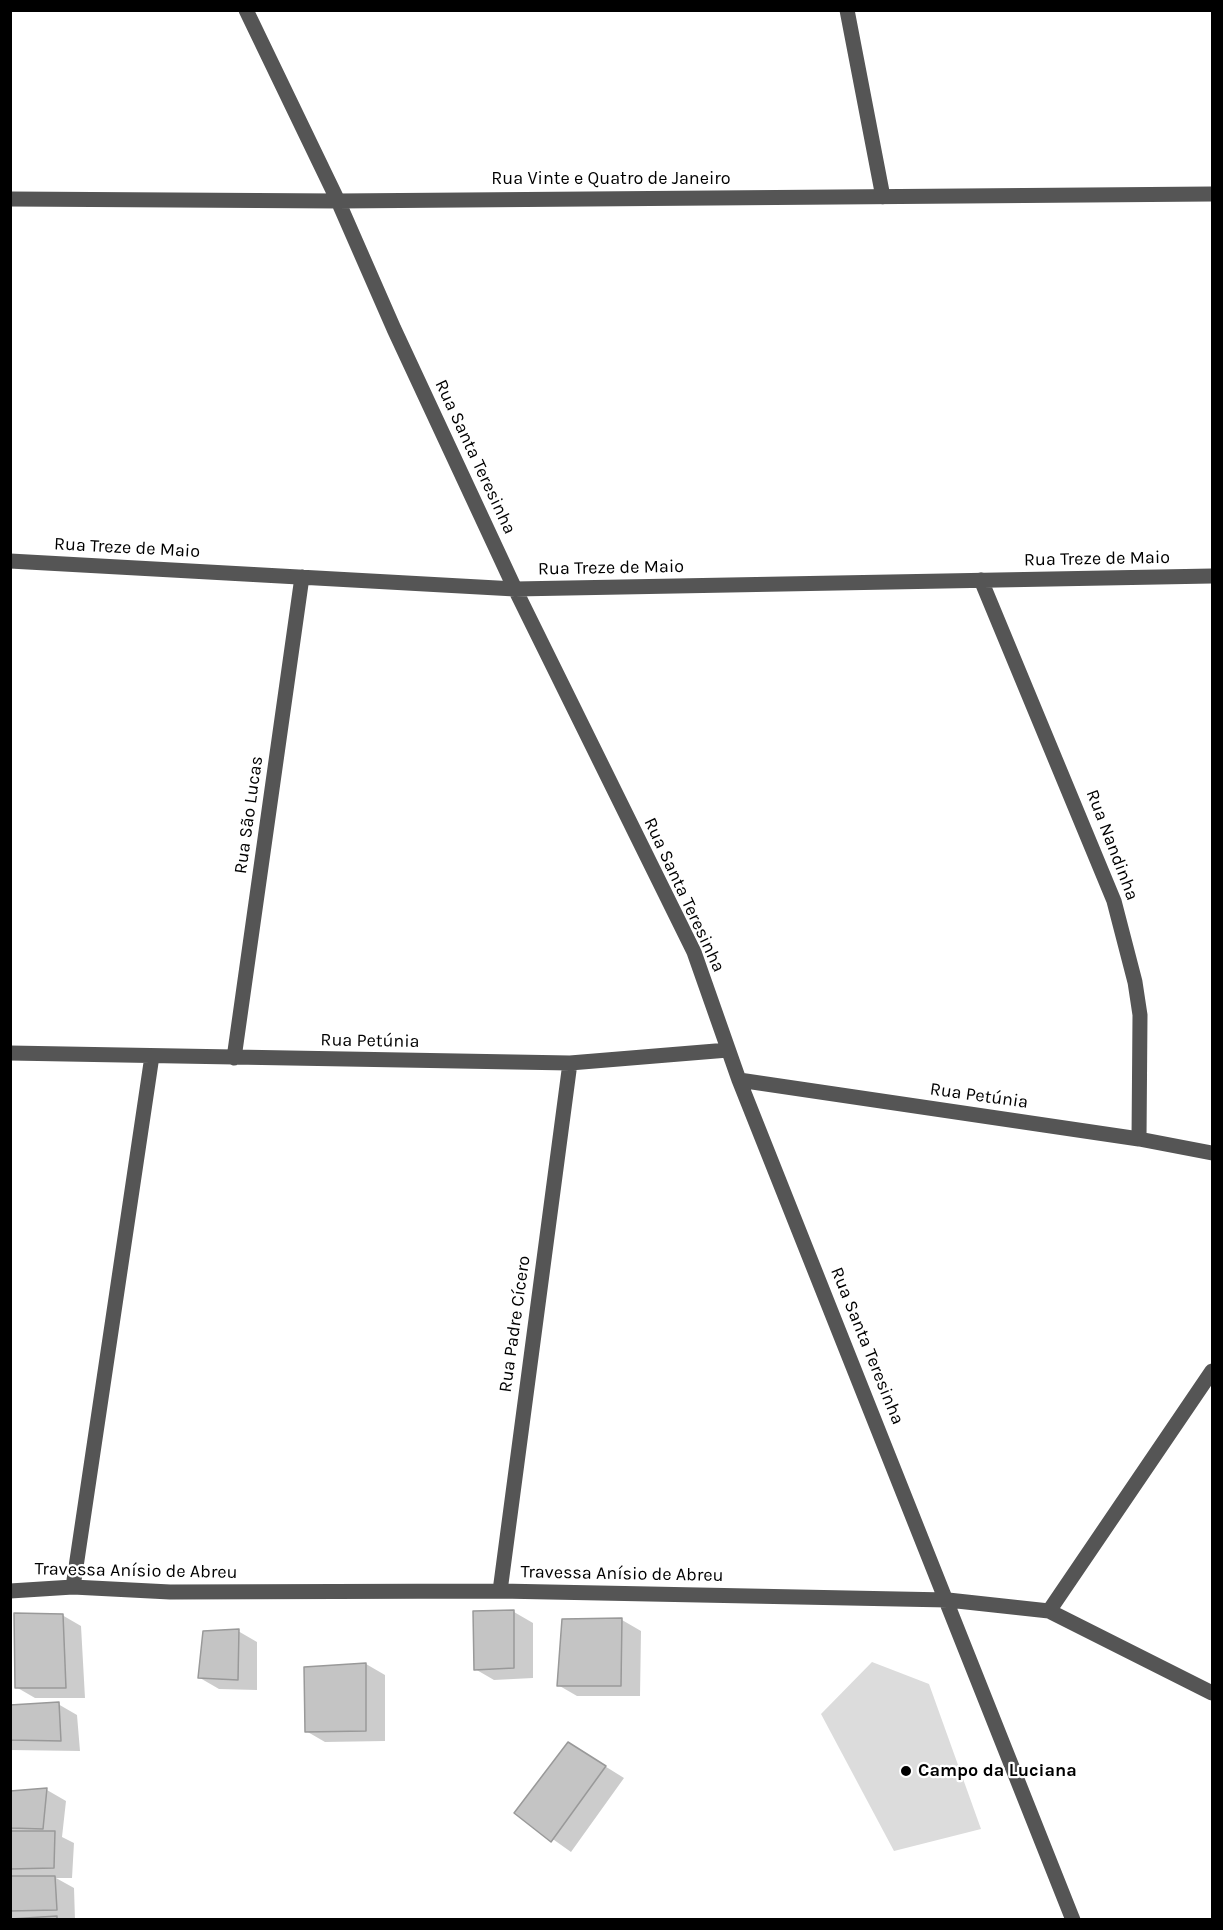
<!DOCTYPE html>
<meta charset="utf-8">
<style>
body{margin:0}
#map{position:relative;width:1223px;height:1930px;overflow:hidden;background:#fff;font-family:Karla,sans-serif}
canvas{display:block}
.frame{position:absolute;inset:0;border:12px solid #000;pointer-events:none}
</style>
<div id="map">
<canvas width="1223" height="1930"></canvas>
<div class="frame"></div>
</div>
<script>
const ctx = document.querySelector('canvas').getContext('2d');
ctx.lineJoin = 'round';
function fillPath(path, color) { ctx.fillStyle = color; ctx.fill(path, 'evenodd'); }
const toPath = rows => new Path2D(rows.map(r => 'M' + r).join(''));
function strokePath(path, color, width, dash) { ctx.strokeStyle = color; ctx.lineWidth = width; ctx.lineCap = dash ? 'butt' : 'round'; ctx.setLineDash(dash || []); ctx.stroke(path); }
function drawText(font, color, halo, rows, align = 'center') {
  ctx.font = font + ' Karla,sans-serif'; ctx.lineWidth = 4.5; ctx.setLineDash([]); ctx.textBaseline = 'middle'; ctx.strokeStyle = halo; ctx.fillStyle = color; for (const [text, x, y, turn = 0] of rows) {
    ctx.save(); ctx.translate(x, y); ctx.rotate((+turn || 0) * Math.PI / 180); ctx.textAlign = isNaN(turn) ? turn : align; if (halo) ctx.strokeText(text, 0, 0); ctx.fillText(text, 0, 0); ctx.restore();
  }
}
fillPath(toPath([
 [872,1662,929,1684,981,1829,894,1851,821,1714]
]), '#dcdcdc');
fillPath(toPath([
 [514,1612,533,1623,533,1678,494,1680,475,1669,475,1613],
 [62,1615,81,1626,85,1698,35,1698,16,1687],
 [622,1620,641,1631,640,1696,577,1696,558,1685],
 [238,1631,257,1642,257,1690,219,1689,200,1678],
 [366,1664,385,1675,385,1741,325,1742,306,1731],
 [58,1704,77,1715,80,1751,10,1750,10,1706],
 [587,1755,624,1778,571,1852,516,1813],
 [47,1790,66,1801,62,1837,74,1843,72,1878,56,1878,74,1888,75,1920,10,1920,10,1793]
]), '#0003');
const building = toPath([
 [514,1610,514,1668,474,1670,473,1611,514,1610],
 [14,1613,63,1614,66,1688,15,1688,14,1613],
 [622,1618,621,1686,557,1686,562,1619,622,1618],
 [239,1629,238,1680,198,1678,203,1631,239,1629],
 [366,1663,366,1731,305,1732,304,1667,366,1663],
 [59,1702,61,1741,10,1740,10,1705,59,1702],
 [568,1742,606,1766,551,1842,514,1813,568,1742],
 [47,1788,43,1829,10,1828,10,1791,47,1788],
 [10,1831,55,1831,54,1868,10,1869,10,1831],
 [10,1876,55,1876,57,1910,10,1911,10,1876],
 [57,1916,57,1920,10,1920,10,1919,57,1916]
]);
fillPath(building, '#c4c4c4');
strokePath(building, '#999', 1.5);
strokePath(toPath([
 [246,10,338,201,394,329,515,589,694,952,739,1080,1073,1920],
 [847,10,883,197],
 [10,199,338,201,1212,194],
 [10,561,515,589,1212,576],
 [981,580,1114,901,1135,982,1140,1015,1139,1139],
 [10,1053,570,1063,728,1050],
 [234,1058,302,577],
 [739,1080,1139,1139,1212,1153],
 [73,1587,152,1056],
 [10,1591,73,1587,170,1592,500,1591,948,1600,1049,1611,1212,1693],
 [500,1591,570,1063],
 [1049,1611,1212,1371]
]), '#555', 15);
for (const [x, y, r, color] of [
 [906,1771,6,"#000"]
]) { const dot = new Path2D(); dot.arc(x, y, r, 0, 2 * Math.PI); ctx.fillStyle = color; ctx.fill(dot); strokePath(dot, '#fff', 2); }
drawText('18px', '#000', '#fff', [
 ["Rua Vinte e Quatro de Janeiro",611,179],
 ["Rua Santa Teresinha",475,457,65],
 ["Rua Treze de Maio",127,548,3],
 ["Rua Treze de Maio",1097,559,-1],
 ["Rua Treze de Maio",611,568,-1],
 ["Rua São Lucas",249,815,-82],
 ["Rua Nandinha",1112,845,69],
 ["Rua Santa Teresinha",684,895,65],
 ["Rua Petúnia",370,1041,1],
 ["Rua Petúnia",979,1096,8],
 ["Rua Padre Cícero",515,1324,-82],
 ["Rua Santa Teresinha",867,1346,68],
 ["Travessa Anísio de Abreu",136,1571,1],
 ["Travessa Anísio de Abreu",622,1574,1]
]);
drawText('bold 18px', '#000', '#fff', [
 ["Campo da Luciana",918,1771]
], 'left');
</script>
